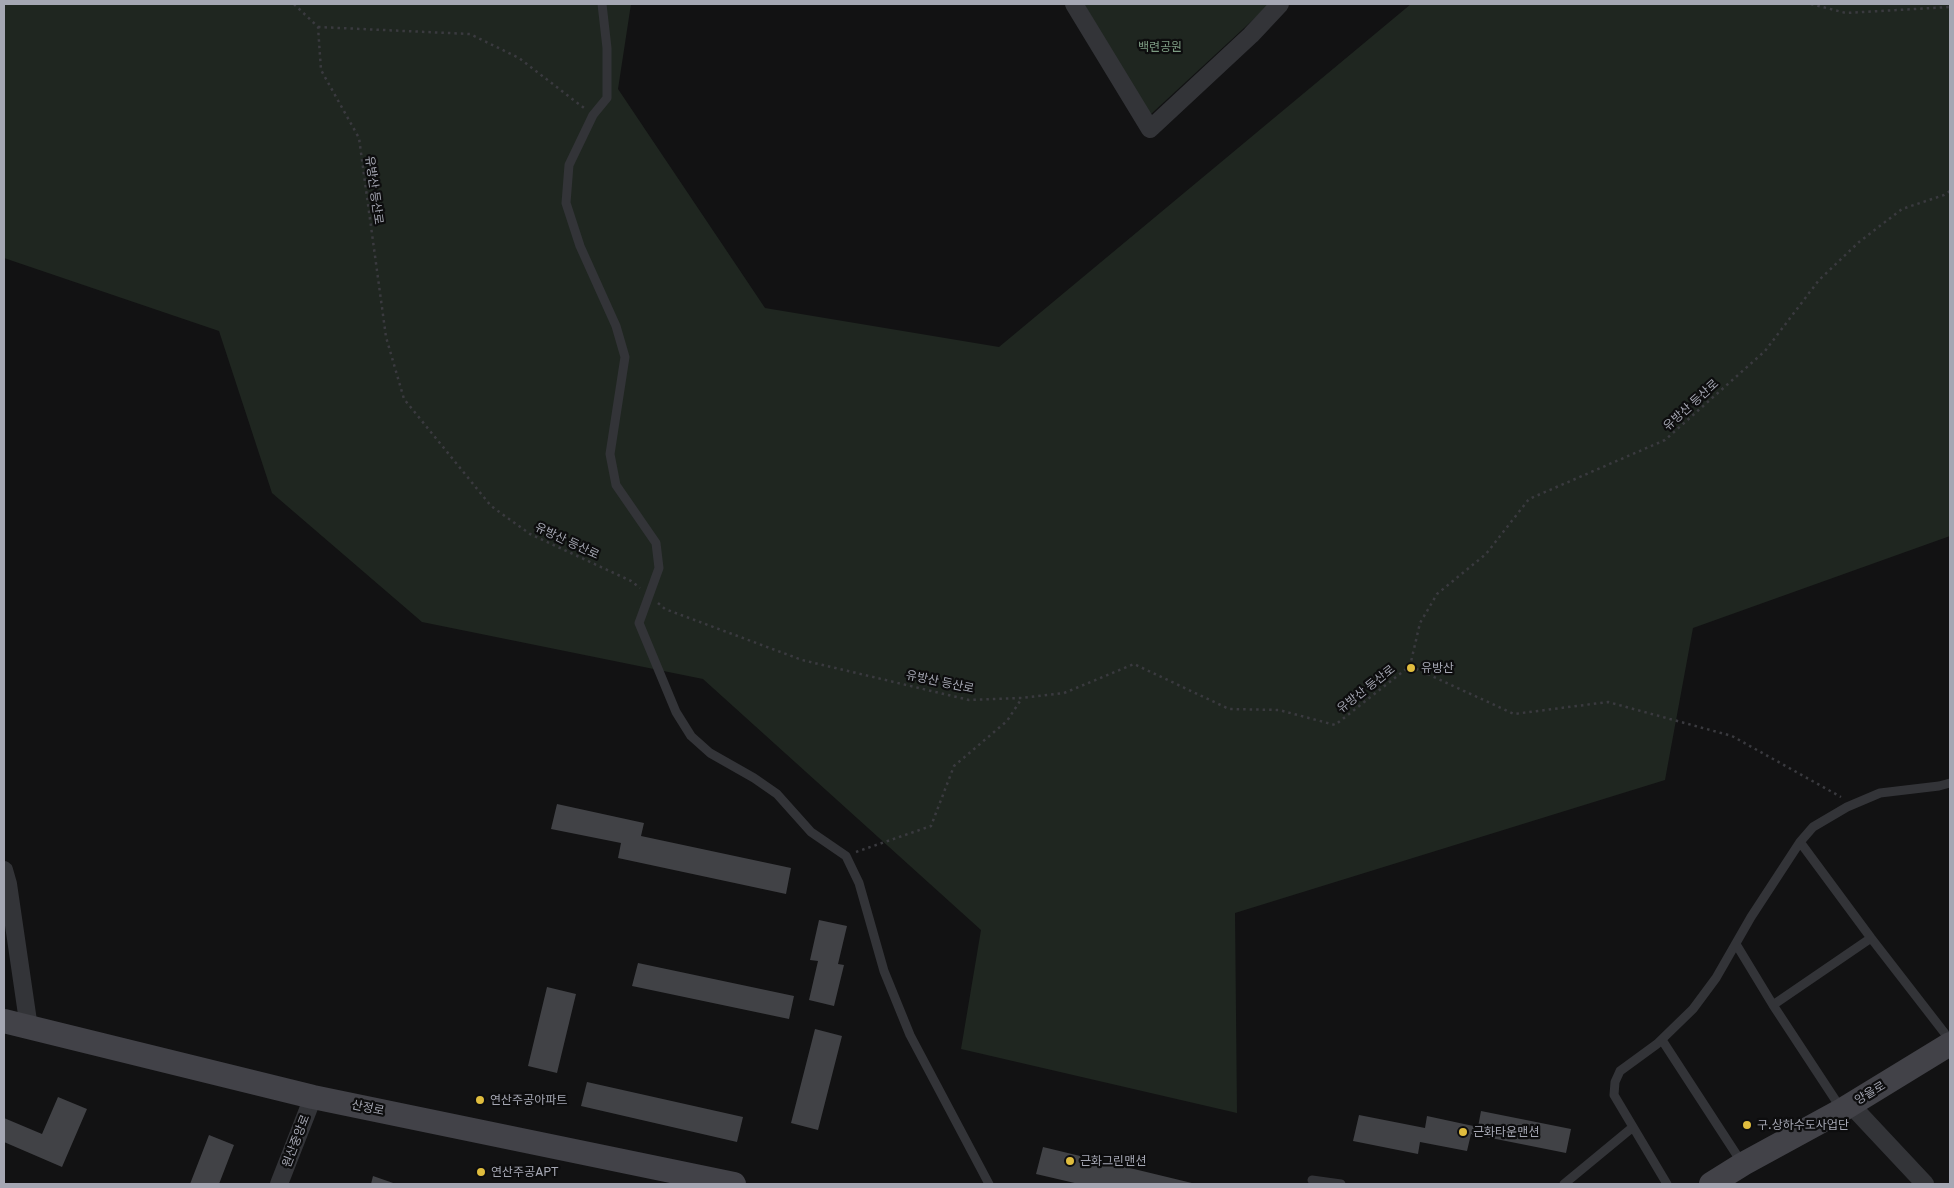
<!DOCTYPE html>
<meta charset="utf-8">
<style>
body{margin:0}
#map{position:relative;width:1954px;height:1188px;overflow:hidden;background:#121213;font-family:"Golos Text",sans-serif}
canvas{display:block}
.frame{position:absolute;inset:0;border:5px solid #a5a7b3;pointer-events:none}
</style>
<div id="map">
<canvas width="1954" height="1188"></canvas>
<div class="frame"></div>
</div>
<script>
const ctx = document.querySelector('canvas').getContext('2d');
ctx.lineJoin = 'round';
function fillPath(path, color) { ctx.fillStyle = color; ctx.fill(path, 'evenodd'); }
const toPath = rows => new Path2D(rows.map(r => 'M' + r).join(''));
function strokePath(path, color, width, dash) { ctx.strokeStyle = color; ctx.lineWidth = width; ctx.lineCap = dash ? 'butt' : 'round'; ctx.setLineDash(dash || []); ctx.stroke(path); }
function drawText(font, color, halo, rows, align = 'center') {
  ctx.font = font + ' "Golos Text","Noto Sans KR",sans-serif'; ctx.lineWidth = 4.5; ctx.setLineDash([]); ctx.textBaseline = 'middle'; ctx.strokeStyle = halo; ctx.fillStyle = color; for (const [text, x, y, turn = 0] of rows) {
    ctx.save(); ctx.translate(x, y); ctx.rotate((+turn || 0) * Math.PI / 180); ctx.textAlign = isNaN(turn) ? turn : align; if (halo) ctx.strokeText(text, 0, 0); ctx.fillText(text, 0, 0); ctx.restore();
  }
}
fillPath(toPath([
 [4,4,631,4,618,89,765,308,999,347,1411,4,1950,4,1950,536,1693,628,1665,780,1235,913,1237,1113,961,1049,981,930,703,679,422,622,272,493,219,331,4,258],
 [1084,4,1270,4,1150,115]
]), '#1f2620');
fillPath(toPath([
 [557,804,644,823,641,836,791,868,786,894,618,858,621,843,551,829],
 [819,920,847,926,838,964,844,965,834,1006,809,1000,818,961,810,960],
 [638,963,794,996,789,1019,632,986],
 [547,987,576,994,557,1073,528,1066],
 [815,1029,842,1036,818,1130,791,1123],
 [587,1082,743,1117,737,1142,581,1106],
 [58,1097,87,1109,62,1167,4,1142,4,1118,42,1134],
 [1481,1111,1571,1129,1566,1153,1471,1134,1467,1151,1420,1142,1418,1154,1353,1141,1359,1115,1425,1128,1427,1116,1478,1127],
 [209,1135,234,1145,219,1184,190,1184],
 [1043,1147,1196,1184,1079,1184,1036,1174],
 [373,1176,396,1184,371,1184]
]), '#414246');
strokePath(toPath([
 [294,4,318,27,321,70,359,138,386,337,404,399,491,506,530,534,631,581,640,588],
 [1811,4,1846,13,1950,7],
 [318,27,470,34,519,58,584,108],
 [658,603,665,609,802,660,969,700,1022,698,1064,693,1134,664,1229,709,1279,710,1335,725,1410,666,1420,623,1437,594,1486,554,1529,499,1665,440,1765,351,1819,280,1859,242,1902,209,1944,195,1950,191],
 [1410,666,1514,714,1608,702,1732,736,1841,797],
 [856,852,931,826,954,766,1007,721,1022,698]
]), '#3a3a3f', 2.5, [2.5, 4]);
strokePath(toPath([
 [602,4,607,48,607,98,593,115,569,165,566,203,580,246,616,326,625,357,610,454,616,485,656,543,659,568,639,623,676,712,691,736,710,753,754,778,777,794,811,832,846,856,859,883,884,971,910,1035,989,1184],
 [1800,842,1871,938,1950,1040],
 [1736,944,1773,1005,1842,1110],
 [1773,1005,1871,938],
 [1662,1040,1742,1163],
 [1312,1180,1341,1184],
 [1564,1184,1633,1127],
 [1667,1184,1614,1095,1615,1082,1620,1071,1657,1044,1693,1009,1716,978,1751,917,1800,842,1813,827,1847,807,1880,793,1939,786,1950,783]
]), '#333438', 9);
strokePath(toPath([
 [1074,4,1150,129,1251,35,1280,4],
 [4,870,8,884,29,1028],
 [1851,1105,1925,1184],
 [279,1184,313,1097]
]), '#333438', 18);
strokePath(toPath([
 [4,1021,313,1097,734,1184],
 [1711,1184,1743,1164,1842,1110,1950,1044]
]), '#424248', 24);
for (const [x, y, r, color] of [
 [1411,668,5,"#e0bd3e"],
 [480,1100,5,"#e0bd3e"],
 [1747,1125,5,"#e0bd3e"],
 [1463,1132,5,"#e0bd3e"],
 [1070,1161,5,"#e0bd3e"],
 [481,1172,5,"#e0bd3e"]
]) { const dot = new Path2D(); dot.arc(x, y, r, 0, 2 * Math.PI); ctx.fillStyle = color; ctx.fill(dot); strokePath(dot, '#0d0d0e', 2); }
drawText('12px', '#7d9c83', '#0d0d0e', [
 ["백련공원",1160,47]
]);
drawText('12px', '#a5a7b3', '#0d0d0e', [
 ["유방산 등산로",374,190,82],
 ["유방산 등산로",1691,405,-42],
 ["유방산 등산로",567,541,25],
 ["유방산 등산로",940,682,12],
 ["유방산 등산로",1366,689,-38],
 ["양을로",1870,1093,-31],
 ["산정로",368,1108,12],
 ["원산중앙로",296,1141,-69]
]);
drawText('12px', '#a5a7b3', '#0d0d0e', [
 ["유방산",1421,668],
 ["연산주공아파트",490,1100],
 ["구.상하수도사업단",1757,1125],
 ["근화타운맨션",1473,1132],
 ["근화그린맨션",1080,1161],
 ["연산주공APT",491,1172]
], 'left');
</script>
